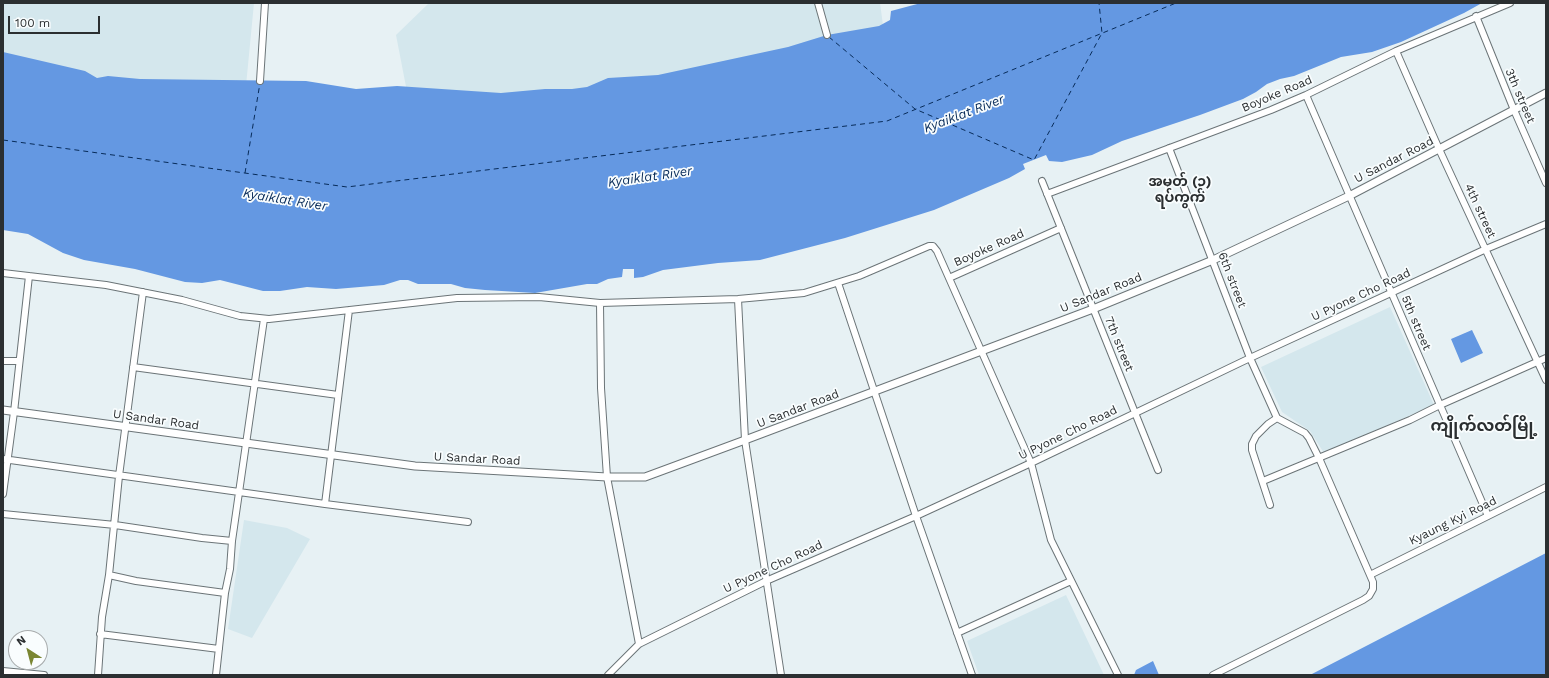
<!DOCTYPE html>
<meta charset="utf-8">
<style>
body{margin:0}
#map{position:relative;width:1549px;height:678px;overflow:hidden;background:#e7f1f4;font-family:"Work Sans",sans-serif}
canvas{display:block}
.frame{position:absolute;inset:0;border:4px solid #2b2f31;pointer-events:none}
.north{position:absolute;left:8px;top:630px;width:40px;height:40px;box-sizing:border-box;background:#f9fdfe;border:1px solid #a7abac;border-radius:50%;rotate:324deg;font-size:11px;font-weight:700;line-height:16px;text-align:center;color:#2b2f31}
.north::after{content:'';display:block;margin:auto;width:14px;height:18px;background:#7a8633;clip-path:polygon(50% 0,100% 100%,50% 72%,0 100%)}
.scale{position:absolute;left:8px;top:16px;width:92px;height:18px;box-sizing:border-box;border:2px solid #2b2f31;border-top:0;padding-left:5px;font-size:12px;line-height:14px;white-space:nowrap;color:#2b2f31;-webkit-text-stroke:3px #f9fdfe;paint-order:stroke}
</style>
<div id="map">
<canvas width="1549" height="678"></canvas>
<div class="frame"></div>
<div class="north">N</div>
<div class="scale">100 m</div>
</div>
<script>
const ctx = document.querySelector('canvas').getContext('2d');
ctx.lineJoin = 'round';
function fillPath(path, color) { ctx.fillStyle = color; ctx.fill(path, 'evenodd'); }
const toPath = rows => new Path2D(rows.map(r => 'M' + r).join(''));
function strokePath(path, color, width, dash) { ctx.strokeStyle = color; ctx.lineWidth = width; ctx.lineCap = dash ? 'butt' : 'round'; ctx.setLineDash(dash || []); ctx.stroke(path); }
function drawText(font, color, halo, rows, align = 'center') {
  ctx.font = font + ' "Work Sans","Noto Sans Myanmar",sans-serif'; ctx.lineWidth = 3.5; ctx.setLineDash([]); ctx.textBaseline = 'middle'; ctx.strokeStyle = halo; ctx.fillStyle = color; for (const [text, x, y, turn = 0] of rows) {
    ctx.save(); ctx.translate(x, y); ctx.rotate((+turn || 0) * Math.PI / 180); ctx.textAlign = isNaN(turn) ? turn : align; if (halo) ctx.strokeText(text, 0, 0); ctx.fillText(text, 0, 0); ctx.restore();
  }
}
fillPath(toPath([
 [3,3,254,3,245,96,113,87,3,66],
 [429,3,880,3,884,33,527,115,408,97,396,35],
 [1390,307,1434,405,1324,453,1310,431,1282,412,1261,367],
 [244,520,287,528,310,539,252,638,228,629],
 [1066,595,1104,675,979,675,967,641]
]), '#d4e7ed');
fillPath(toPath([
 [921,3,1482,3,1464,13,1401,42,1372,52,1341,57,1294,76,1280,79,1267,84,1256,92,1243,99,1200,115,1122,141,1092,155,1062,162,1049,161,1046,155,1023,164,1025,169,1009,178,934,210,845,238,760,260,718,263,663,270,643,277,634,278,634,269,623,269,622,277,608,279,597,284,587,284,535,293,485,290,465,288,451,284,418,284,408,280,400,280,384,285,336,289,307,287,280,291,263,291,220,280,202,283,185,282,135,269,84,260,63,253,28,234,3,230,3,52,85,71,97,78,108,76,140,79,306,81,356,89,397,86,501,93,545,89,572,89,587,87,608,78,658,75,788,47,827,35,879,26,890,20,891,11],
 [1472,330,1483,353,1461,363,1451,339],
 [1546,553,1546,675,1310,675,1399,629],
 [1153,661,1159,675,1134,675,1136,670]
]), '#6498e2');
strokePath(toPath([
 [829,37,915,109,1034,160,1102,33,1099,3],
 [3,140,347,187,887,121,1176,3],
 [245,173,260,83]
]), '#072b59', 1, [5, 4]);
const minor = toPath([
 [818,3,827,35],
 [1476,16,1514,110,1546,183],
 [1396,51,1439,149,1546,380],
 [260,81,265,3],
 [1306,95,1488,516],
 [1169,148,1250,358,1277,418],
 [1042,181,1158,470],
 [1047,194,1271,110,1306,95,1396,51,1510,3],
 [3,273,106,285,182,300,240,316,269,319,457,298,539,297,600,303,738,299,804,293,859,276,929,246,933,246,937,251,1031,463,1051,540,1118,675],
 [949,278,1061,228],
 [838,283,916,516,972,675],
 [738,299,745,440,781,675],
 [600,303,601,388,607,477,639,644],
 [3,361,19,361],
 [133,367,338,395],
 [3,459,325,504,468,522],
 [1263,481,1410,420,1440,405,1546,358],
 [3,494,14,412,29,276],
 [325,504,349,310],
 [1270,505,1252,450,1252,444,1256,436,1268,424,1277,418],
 [3,514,115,525,202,538,232,541],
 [109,575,136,581,225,593],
 [1370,575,1546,487],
 [957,633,1071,581],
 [100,634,219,649],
 [3,671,44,675],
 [98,675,102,617,109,575,119,476,143,292],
 [216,675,225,593,230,569,232,541,264,319],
 [608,675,639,644,766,581,916,516,1031,463,1250,358,1486,249,1546,224],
 [1213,675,1363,600,1369,596,1373,589,1373,582,1319,458,1309,438,1305,433,1277,418]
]);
const major = toPath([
 [3,410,415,466,607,477,645,477,745,440,1093,309,1213,260,1349,196,1546,93]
]);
strokePath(minor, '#6b7477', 8);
strokePath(major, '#6b7477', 9);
strokePath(minor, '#fff', 6);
strokePath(major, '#fff', 7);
drawText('12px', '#2b2f31', '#f9fdfe', [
 ["Boyoke Road",1277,94,-23],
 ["3th street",1520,96,67],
 ["U Sandar Road",1394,160,-27],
 ["4th street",1480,211,65],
 ["Boyoke Road",989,248,-24],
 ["6th street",1232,280,69],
 ["U Sandar Road",1101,293,-22],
 ["U Pyone Cho Road",1361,295,-25],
 ["5th street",1416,323,67],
 ["7th street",1119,344,68],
 ["U Sandar Road",798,409,-21],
 ["U Sandar Road",156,420,8],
 ["U Pyone Cho Road",1068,433,-26],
 ["U Sandar Road",477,459,3],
 ["Kyaung Kyi Road",1453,521,-26],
 ["U Pyone Cho Road",773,567,-25]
]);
drawText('italic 13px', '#072b59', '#f9fdfe', [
 ["Kyaiklat River",964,114,-21],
 ["Kyaiklat River",650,177,-8],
 ["Kyaiklat River",285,200,9]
]);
drawText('bold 14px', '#2b2f31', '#f9fdfe', [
 ["အမှတ် (၃)",1180,182],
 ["ရပ်ကွက်",1180,198]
]);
drawText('bold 16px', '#2b2f31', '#f9fdfe', [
 ["ကျိုက်လတ်မြို့",1484,426]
]);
</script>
